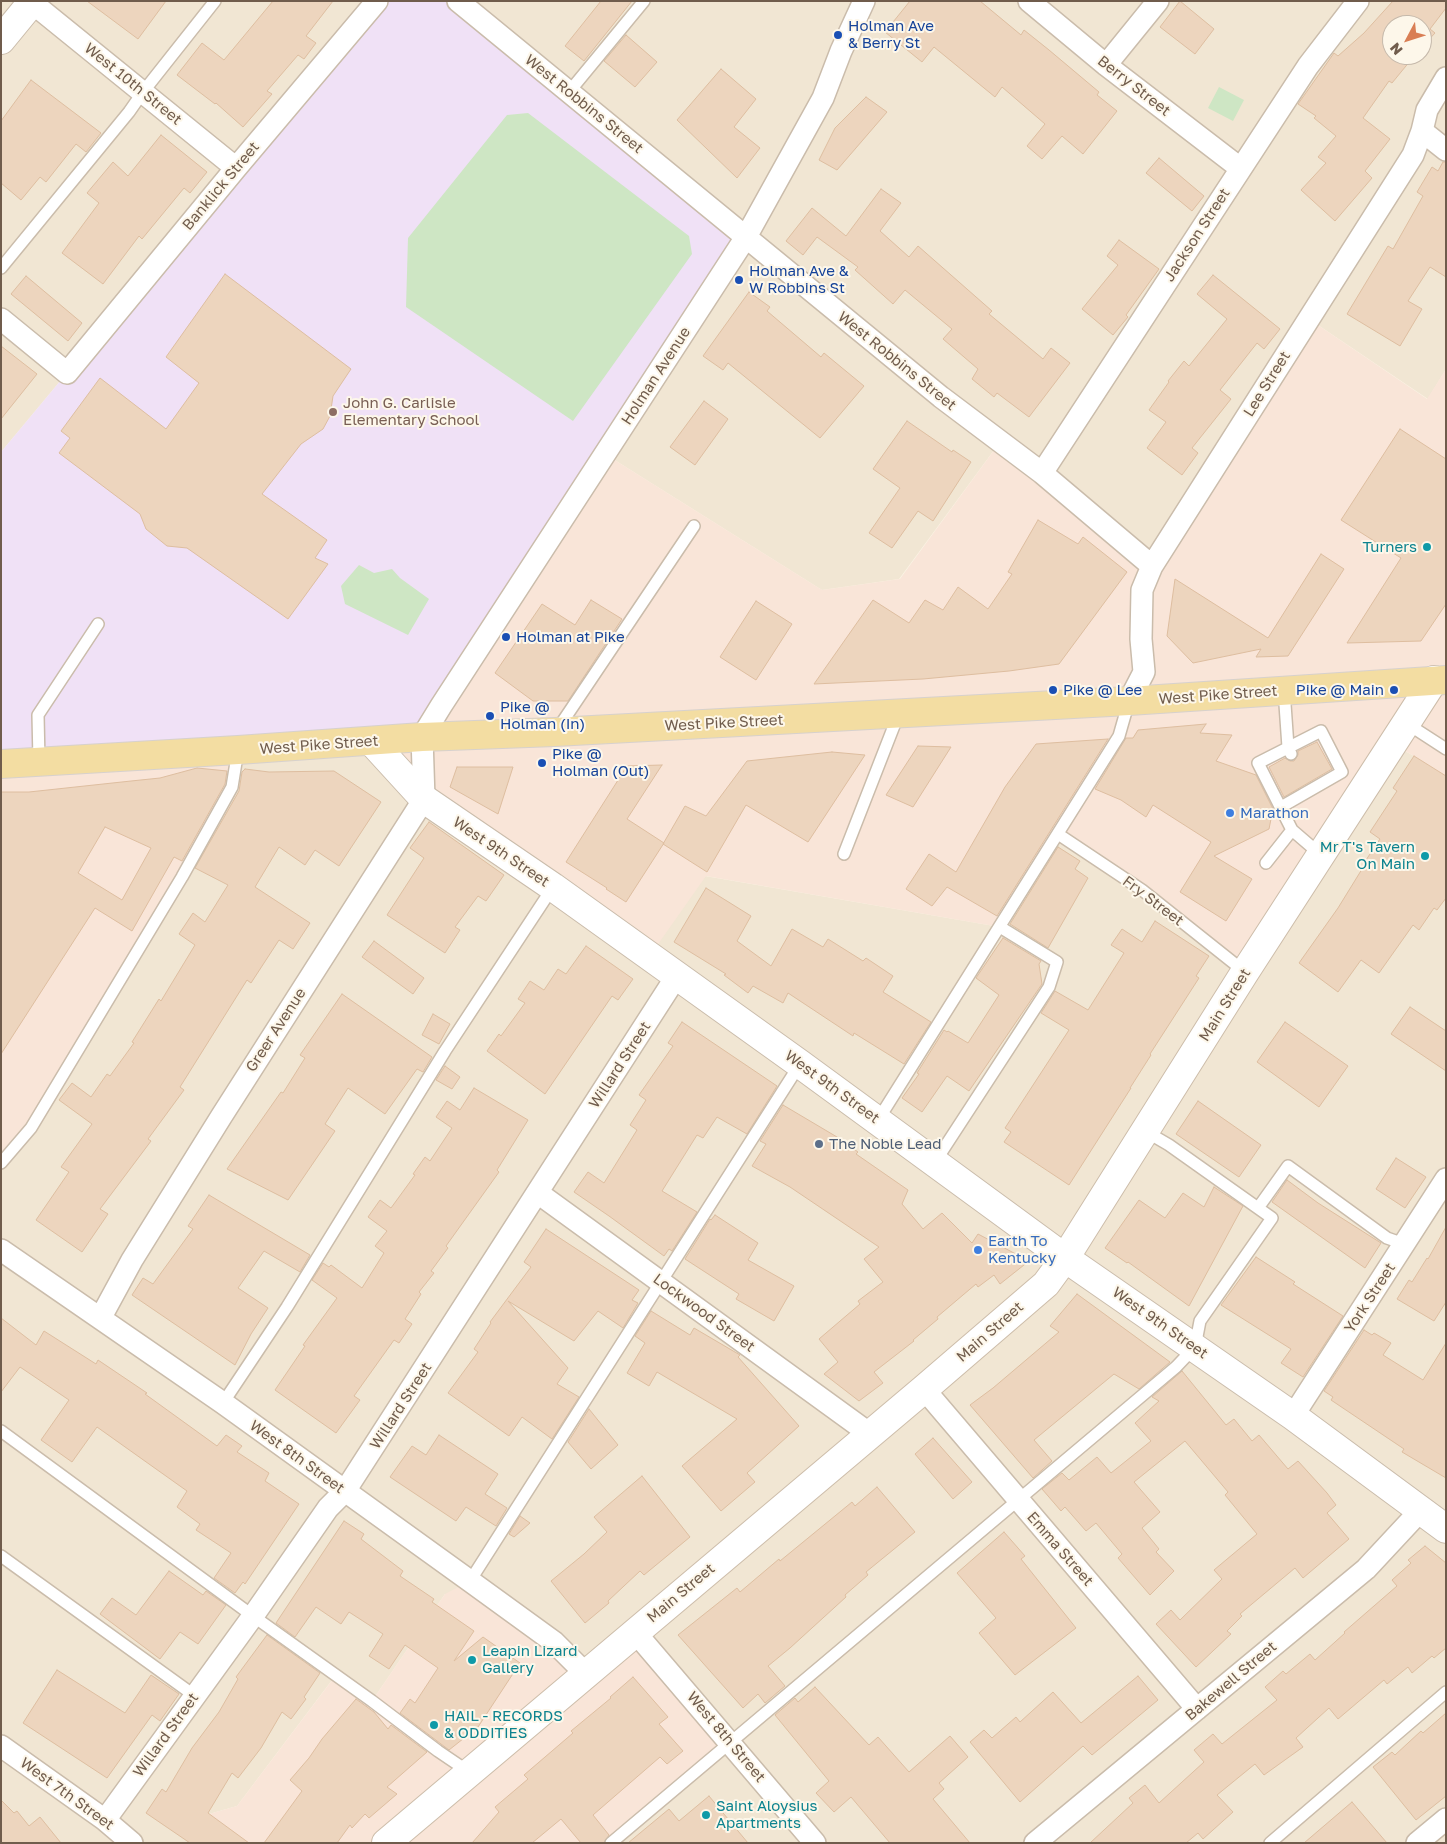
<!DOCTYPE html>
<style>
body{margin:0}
#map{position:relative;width:1447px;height:1844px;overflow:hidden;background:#faf3e4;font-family:"Golos Text",sans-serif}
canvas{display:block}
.frame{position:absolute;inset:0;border:2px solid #705c4c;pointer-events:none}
.north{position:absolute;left:1382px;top:15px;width:50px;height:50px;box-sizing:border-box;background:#fdf7ea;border:1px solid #c5b9ab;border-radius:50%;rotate:230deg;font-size:14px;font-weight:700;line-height:20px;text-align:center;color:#705c4c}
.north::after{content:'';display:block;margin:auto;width:18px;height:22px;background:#d97e54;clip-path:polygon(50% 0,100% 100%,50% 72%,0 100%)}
</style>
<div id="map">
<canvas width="1447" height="1844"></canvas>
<div class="frame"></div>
<div class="north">N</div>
</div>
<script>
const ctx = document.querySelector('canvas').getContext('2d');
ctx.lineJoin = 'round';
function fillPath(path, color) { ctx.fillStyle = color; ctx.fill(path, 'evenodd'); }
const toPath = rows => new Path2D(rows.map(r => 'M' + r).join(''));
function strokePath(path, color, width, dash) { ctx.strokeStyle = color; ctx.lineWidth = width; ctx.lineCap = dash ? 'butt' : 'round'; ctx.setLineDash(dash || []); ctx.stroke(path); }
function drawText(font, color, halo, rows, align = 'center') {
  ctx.font = font + ' "Golos Text",sans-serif'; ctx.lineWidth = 4; ctx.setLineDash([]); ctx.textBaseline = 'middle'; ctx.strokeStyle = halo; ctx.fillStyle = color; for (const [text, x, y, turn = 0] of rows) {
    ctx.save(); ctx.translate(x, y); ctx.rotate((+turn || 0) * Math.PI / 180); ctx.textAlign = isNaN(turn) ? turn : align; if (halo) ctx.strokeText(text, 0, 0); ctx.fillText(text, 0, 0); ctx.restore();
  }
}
fillPath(toPath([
 [1,1,377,1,1,452],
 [458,1,1446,1,1446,369,1428,399,1309,319,1152,566,1000,442,899,579,822,590,605,454],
 [1392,25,1422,25,1422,55,1392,55],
 [371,741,705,876,1000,927,1058,834,1392,744,1414,756,1446,776,1446,1843,611,1843,586,1674,445,1594,372,1701,335,1676,237,1806,209,1814,189,1843,1,1843,1,1163,238,750]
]), '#f1e6d3');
fillPath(toPath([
 [1309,319,1427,399,1446,369,1446,776,1414,756,1393,744,1245,972,1058,834,1000,927,706,876,649,957,371,741,605,454,822,590,900,579,1000,442,1152,566],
 [238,750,232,787,31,1128,1,1163,1,764],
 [470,1581,586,1674,635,1632,731,1743,611,1843,189,1843,209,1814,237,1806,336,1675,372,1701,445,1594]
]), '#f9e5d8');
fillPath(toPath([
 [377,1,458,1,746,237,422,737,1,764,1,452]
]), '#f0e1f6');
fillPath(toPath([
 [1219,87,1244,100,1233,121,1208,108],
 [528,113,689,236,692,254,573,421,406,307,408,238,507,115],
 [359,565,374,573,392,569,400,578,429,599,408,635,345,604,341,586]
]), '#cee6c4');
const building = toPath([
 [87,1,166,1,138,39,87,1],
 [273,1,333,1,306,36,316,43,304,59,298,55,267,91,272,94,243,127,216,103,215,104,177,75,202,43,224,60,273,1],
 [601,1,632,1,584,61,565,46,601,1],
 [910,1,980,1,1021,35,1024,30,1049,50,1099,92,1097,95,1117,111,1083,154,1062,136,1042,159,1027,146,1045,124,1002,87,995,97,934,47,922,62,885,32,910,1],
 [1180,1,1214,29,1195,54,1160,27,1180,1],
 [1393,1,1446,1,1446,8,1430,29,1435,33,1422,47,1422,25,1392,25,1392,55,1415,55,1392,83,1389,81,1363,118,1390,139,1365,171,1372,178,1335,221,1301,190,1326,163,1318,157,1336,136,1314,118,1316,116,1298,104,1334,53,1338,56,1364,33,1393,1],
 [626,35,657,62,635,87,604,61,626,35],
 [721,69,756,99,734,127,760,148,737,178,677,120,721,69],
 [31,80,101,133,86,152,76,144,46,182,40,177,21,200,1,183,1,121,31,80],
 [866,97,887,112,837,170,819,160,835,128,866,97],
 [161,135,207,172,190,193,184,188,142,239,139,236,103,284,62,253,99,203,87,193,113,162,128,176,161,135],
 [1159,158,1204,196,1192,211,1146,173,1159,158],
 [1443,162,1446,162,1446,277,1430,267,1408,301,1422,309,1400,346,1347,314,1388,246,1393,249,1423,196,1417,192,1432,167,1438,171,1443,162],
 [881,189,901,203,880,231,909,257,918,246,992,311,989,314,1043,359,1051,348,1070,363,1029,417,997,393,994,397,972,379,978,369,943,339,952,329,905,290,893,304,855,270,858,267,817,237,803,255,786,241,812,208,846,236,881,189],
 [1119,240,1159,269,1126,315,1128,317,1113,335,1082,309,1118,265,1107,256,1119,240],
 [225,274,351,369,333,396,330,416,323,429,301,444,262,494,327,540,315,558,328,564,288,619,187,548,167,546,146,529,140,514,59,453,70,438,61,431,100,378,166,429,199,383,166,357,225,274],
 [1213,275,1280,329,1264,349,1257,343,1220,390,1231,399,1192,448,1198,453,1182,475,1147,448,1166,422,1149,410,1169,382,1168,381,1184,361,1189,366,1227,319,1197,294,1213,275],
 [26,276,82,323,68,341,11,294,26,276],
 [749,292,770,307,767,311,821,357,824,353,864,386,820,438,728,363,723,370,703,356,749,292],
 [1,346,37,374,1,419,1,346],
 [704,401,728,419,695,465,670,447,704,401],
 [907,421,952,452,953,450,971,462,933,521,918,511,892,548,869,533,900,488,873,469,907,421],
 [1400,429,1446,459,1446,604,1421,641,1347,643,1401,558,1341,520,1400,429],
 [1038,520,1078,544,1083,537,1127,572,1059,664,1009,671,923,679,814,684,873,600,909,623,925,600,943,610,958,587,988,609,1012,574,1008,572,1038,520],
 [1321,554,1344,569,1288,656,1256,657,1261,649,1193,663,1167,636,1175,579,1268,638,1321,554],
 [591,600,622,619,568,701,533,701,495,673,542,604,575,625,591,600],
 [756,601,792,624,756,680,720,657,756,601],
 [1206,724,1200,733,1232,735,1216,761,1256,775,1273,809,1269,829,1214,856,1252,879,1226,921,1180,892,1211,842,1153,805,1146,817,1121,800,1095,789,1126,738,1133,738,1138,730,1206,724],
 [1108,739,997,916,947,887,932,906,906,889,929,854,956,872,1005,787,1036,744,1108,739],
 [1317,742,1332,769,1284,797,1269,767,1285,758,1290,761,1294,761,1298,755,1298,751,1317,742],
 [918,746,951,747,913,807,886,795,918,746],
 [832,752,865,755,808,842,746,805,707,872,663,844,685,806,706,816,747,761,832,752],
 [1414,756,1446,776,1446,898,1437,910,1434,908,1419,930,1413,925,1379,973,1361,960,1338,992,1299,963,1338,908,1367,861,1366,860,1380,839,1370,832,1397,791,1393,788,1414,756],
 [662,765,627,819,664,843,626,902,606,889,607,888,566,862,627,766,662,765],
 [457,767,513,767,498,814,450,787,457,767],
 [197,768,227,771,225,784,182,861,174,857,132,931,95,908,1,1054,1,792,29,792,131,781,160,778,197,768],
 [105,827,151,848,122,900,78,873,105,827],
 [245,769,269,772,334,771,381,802,339,866,315,850,305,865,279,847,255,887,310,923,293,949,279,940,251,983,247,980,180,1087,184,1090,148,1139,151,1141,100,1209,108,1214,82,1252,36,1220,69,1172,61,1167,92,1124,59,1100,72,1083,91,1097,107,1074,110,1076,134,1043,132,1042,159,999,161,1001,195,945,179,934,193,913,205,922,228,885,195,868,239,791,242,772,245,769],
 [429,822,504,875,486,901,478,896,455,927,460,930,445,953,387,915,424,858,410,848,429,822],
 [1058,847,1080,861,1075,869,1088,878,1048,948,1010,924,1058,847],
 [706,888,751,916,737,941,771,966,792,929,823,947,828,939,863,961,866,958,893,976,883,992,931,1022,904,1064,854,1033,853,1036,788,993,783,1003,753,986,748,993,724,975,726,974,674,942,706,888],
 [1155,921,1209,956,1196,976,1199,978,1150,1054,1151,1055,1130,1088,1131,1088,1069,1185,1004,1142,1011,1132,1005,1128,1069,1030,1041,1013,1055,991,1088,1010,1124,953,1111,945,1122,929,1142,942,1155,921],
 [1003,938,1041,961,1039,964,1042,984,969,1091,947,1076,922,1112,902,1098,919,1074,917,1073,944,1030,947,1032,948,1031,968,1043,999,995,976,978,1003,938],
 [374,941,424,978,413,994,362,957,374,941],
 [586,946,633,979,618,1000,612,996,545,1094,487,1051,499,1034,501,1036,525,1003,518,999,530,981,544,990,558,969,566,974,586,946],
 [342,994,432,1057,423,1072,417,1069,385,1114,348,1088,325,1124,335,1131,288,1200,227,1169,281,1092,283,1093,305,1058,300,1055,342,994],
 [1410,1007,1446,1031,1446,1071,1391,1034,1410,1007],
 [433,1014,450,1024,439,1044,422,1035,433,1014],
 [682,1022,777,1086,747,1134,717,1117,703,1138,697,1135,662,1191,697,1212,672,1251,669,1249,664,1256,609,1216,574,1192,588,1172,604,1183,637,1130,630,1125,646,1100,639,1095,673,1046,668,1043,682,1022],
 [1285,1022,1348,1066,1319,1107,1257,1062,1285,1022],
 [445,1066,460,1077,452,1089,436,1080,445,1066],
 [474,1088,528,1120,497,1170,499,1172,446,1246,448,1248,431,1271,434,1273,419,1292,421,1294,405,1319,412,1324,399,1343,394,1340,354,1396,360,1400,336,1433,275,1390,305,1346,303,1345,337,1298,312,1280,323,1263,329,1267,331,1265,362,1288,384,1253,375,1246,387,1231,368,1217,380,1200,391,1208,415,1175,413,1174,425,1157,430,1161,452,1128,436,1117,447,1101,460,1110,474,1088],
 [1198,1101,1261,1145,1239,1177,1176,1134,1198,1101],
 [783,1105,837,1137,858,1152,856,1154,908,1190,902,1204,923,1229,942,1213,972,1243,978,1234,1029,1261,1000,1284,994,1275,978,1287,976,1284,937,1317,938,1319,913,1340,914,1341,874,1372,883,1383,859,1401,824,1374,838,1362,819,1339,860,1304,858,1301,883,1282,864,1259,879,1247,790,1187,752,1166,766,1144,760,1141,783,1105],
 [1396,1158,1426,1177,1405,1208,1376,1189,1396,1158],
 [1287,1180,1318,1203,1381,1243,1365,1268,1272,1202,1287,1180],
 [1214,1187,1243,1206,1189,1306,1128,1262,1127,1263,1105,1248,1139,1200,1165,1218,1183,1193,1204,1207,1214,1187],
 [209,1195,310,1255,300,1272,264,1251,238,1288,268,1308,251,1334,235,1365,132,1295,143,1278,153,1284,193,1229,188,1226,209,1195],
 [715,1215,758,1243,748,1260,794,1286,774,1321,736,1299,739,1294,685,1259,710,1219,711,1220,715,1215],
 [1446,1227,1446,1302,1434,1321,1397,1299,1409,1280,1412,1282,1427,1258,1428,1259,1446,1227],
 [546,1229,639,1290,632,1300,638,1303,623,1328,598,1311,574,1341,508,1301,568,1368,557,1384,579,1397,552,1439,522,1417,509,1436,448,1393,478,1352,474,1349,491,1323,490,1322,531,1267,524,1262,546,1229],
 [1256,1257,1295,1282,1293,1284,1343,1316,1303,1377,1281,1363,1291,1349,1221,1305,1256,1257],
 [1077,1294,1170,1362,1139,1389,1114,1374,1034,1440,1052,1461,1033,1478,970,1405,993,1388,1059,1332,1050,1326,1077,1294],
 [651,1311,690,1335,694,1328,740,1355,738,1357,799,1426,747,1473,755,1482,721,1511,682,1466,737,1419,657,1372,649,1386,627,1373,645,1343,635,1336,651,1311],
 [1,1318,36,1345,44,1331,96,1364,98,1360,147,1393,145,1394,217,1446,226,1435,242,1446,237,1452,269,1473,265,1481,299,1504,245,1584,243,1582,235,1593,214,1578,231,1553,196,1530,200,1524,177,1507,187,1491,97,1427,72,1462,41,1440,69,1400,20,1367,1,1392,1,1318],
 [1364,1330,1372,1335,1374,1333,1391,1343,1383,1355,1423,1380,1446,1343,1446,1478,1402,1452,1404,1449,1331,1400,1333,1397,1324,1391,1364,1330],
 [1182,1371,1226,1425,1234,1419,1252,1441,1259,1435,1288,1469,1298,1461,1327,1493,1336,1505,1327,1513,1349,1539,1303,1578,1295,1568,1240,1614,1242,1616,1227,1631,1231,1634,1196,1667,1156,1624,1171,1610,1180,1620,1222,1579,1214,1570,1257,1534,1225,1495,1228,1492,1185,1441,1134,1482,1160,1512,1142,1528,1159,1549,1156,1552,1174,1571,1150,1595,1118,1558,1122,1554,1096,1523,1086,1531,1065,1507,1061,1511,1042,1489,1062,1473,1069,1480,1097,1457,1111,1473,1151,1441,1135,1423,1159,1401,1152,1397,1182,1371],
 [589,1409,618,1445,591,1469,568,1442,589,1409],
 [439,1435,498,1474,485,1494,507,1508,496,1526,466,1507,456,1521,390,1477,412,1446,426,1455,439,1435],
 [933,1438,972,1482,953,1499,915,1454,933,1438],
 [642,1476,690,1537,644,1575,640,1571,608,1601,609,1603,585,1623,551,1581,584,1554,607,1532,594,1517,642,1476],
 [877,1487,915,1532,866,1572,868,1575,845,1595,846,1597,790,1648,768,1666,785,1686,765,1703,758,1694,743,1708,678,1635,737,1588,740,1592,779,1559,780,1561,852,1502,855,1506,877,1487],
 [520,1516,530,1523,514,1537,509,1534,520,1516],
 [344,1521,364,1534,361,1539,403,1571,400,1576,434,1599,432,1602,474,1631,454,1661,483,1637,520,1663,478,1727,449,1750,400,1713,410,1699,415,1703,438,1668,405,1645,389,1669,369,1656,383,1634,349,1612,341,1624,316,1607,295,1637,276,1623,344,1521],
 [1004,1532,1025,1556,1021,1559,1076,1628,1015,1675,979,1633,996,1618,957,1573,1004,1532],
 [1425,1546,1446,1563,1446,1648,1434,1658,1432,1656,1412,1673,1408,1667,1387,1684,1384,1680,1338,1719,1329,1708,1296,1738,1303,1747,1264,1775,1255,1764,1217,1795,1233,1812,1203,1839,1198,1833,1186,1843,1090,1843,1133,1803,1129,1798,1145,1785,1159,1803,1204,1762,1194,1750,1213,1734,1222,1744,1277,1700,1265,1687,1283,1671,1286,1674,1310,1654,1315,1660,1345,1633,1344,1632,1397,1586,1392,1580,1411,1563,1408,1560,1425,1546],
 [169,1571,203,1595,206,1591,226,1605,198,1644,180,1632,160,1659,100,1614,112,1598,136,1615,169,1571],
 [267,1635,320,1673,304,1697,306,1699,291,1719,282,1712,261,1748,238,1778,232,1773,208,1813,249,1843,190,1843,146,1813,162,1789,166,1792,192,1748,219,1712,238,1679,236,1677,267,1635],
 [57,1670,125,1713,151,1675,179,1694,160,1721,152,1715,107,1778,23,1723,57,1670],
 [1138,1676,1158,1700,1092,1755,1083,1746,1020,1802,970,1742,984,1730,992,1738,1016,1717,1020,1722,1053,1692,1081,1723,1138,1676],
 [633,1677,668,1717,659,1724,683,1751,667,1764,660,1757,593,1815,609,1835,604,1843,581,1843,561,1819,532,1843,472,1843,499,1812,495,1807,528,1779,524,1775,573,1733,571,1731,611,1698,610,1697,633,1677],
 [815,1687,869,1745,878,1737,909,1772,950,1736,968,1757,939,1783,944,1789,933,1799,970,1843,890,1843,851,1797,834,1812,816,1793,829,1781,775,1715,795,1698,798,1702,815,1687],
 [356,1699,374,1712,388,1729,391,1725,427,1752,387,1787,397,1794,369,1818,365,1814,352,1828,350,1825,337,1843,264,1843,302,1791,290,1780,309,1758,322,1739,356,1699],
 [1446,1713,1446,1796,1416,1820,1373,1767,1392,1752,1395,1755,1421,1731,1423,1733,1446,1713],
 [709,1796,748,1843,628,1843,669,1809,679,1821,709,1796],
 [1,1800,14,1813,17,1811,29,1826,40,1817,61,1843,1,1843,1,1800],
 [1352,1802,1387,1843,1304,1843,1352,1802]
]);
fillPath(building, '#edd5be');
strokePath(building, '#debea0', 1);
const service = toPath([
 [569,92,644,1],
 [1,268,129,112,143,92,215,1],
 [1284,690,1288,747,1291,754],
 [1406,723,1446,749],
 [557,730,694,526],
 [39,761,38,715,98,624],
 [1281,807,1342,772,1321,731,1258,763,1292,830,1321,855],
 [1058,834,1142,890,1245,972],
 [844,854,899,713],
 [1266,863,1292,830],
 [878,1120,1119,736,1129,701],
 [935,1162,1049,987,1057,962,1000,927],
 [1,1163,31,1128,182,877,232,787,238,750],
 [1258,1208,1288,1166,1387,1238,1404,1244],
 [223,1403,287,1307,445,1051,553,887],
 [1,1431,253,1616,372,1701,438,1751,469,1772],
 [1,1556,195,1696],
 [470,1581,800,1064],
 [611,1843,1176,1367,1195,1347,1200,1321,1272,1218,1169,1145,1145,1131],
 [1270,1843,1446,1692]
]);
const minor = toPath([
 [30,1,236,168],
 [458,1,941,397,1042,473,1152,566],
 [1029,1,1106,65,1240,168],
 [1106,65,1158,1],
 [1422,131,1446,150],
 [1,319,67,373,236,168,377,1],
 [1042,473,1308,66,1358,1],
 [1129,701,1144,672,1141,639,1142,590,1152,566,1413,155,1422,131,1427,110,1446,78],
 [538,1193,870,1434],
 [1,1250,223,1403,470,1581,554,1642,586,1674],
 [101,1317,132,1260,221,1117,424,799,422,737,441,706,746,237,823,98,841,51,864,1],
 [924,1389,1197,1709],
 [1293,1416,1446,1179],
 [635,1632,815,1843],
 [1,1746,105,1820,132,1843],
 [105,1820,253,1616,328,1508,345,1491,676,977],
 [1035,1843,1366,1569,1420,1511],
 [1417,1843,1446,1819]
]);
const tertiary = toPath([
 [1,40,33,1],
 [371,741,424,799,553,887,800,1064,1065,1258,1293,1416,1446,1529]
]);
const secondary = toPath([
 [386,1843,924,1389,1046,1284,1065,1258,1245,972,1434,680]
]);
const primary = toPath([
 [1,764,238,750,422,737,555,732,1129,701,1446,680]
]);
strokePath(service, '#cabcab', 14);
strokePath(minor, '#cabcab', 24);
strokePath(tertiary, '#cabcab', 30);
strokePath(secondary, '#cdbdaa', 30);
strokePath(primary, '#d7d1cd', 30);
strokePath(service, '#fff', 11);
strokePath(minor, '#fff', 21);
strokePath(tertiary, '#fff', 28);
strokePath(secondary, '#fff', 28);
strokePath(primary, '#f3dda2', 28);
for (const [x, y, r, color] of [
 [838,35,5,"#1a4fb4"],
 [739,280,5,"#1a4fb4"],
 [333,412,5,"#8d6e63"],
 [1427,547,5,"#0f9aa8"],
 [506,637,5,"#1a4fb4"],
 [1053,690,5,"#1a4fb4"],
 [1394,690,5,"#1a4fb4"],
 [490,716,5,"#1a4fb4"],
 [542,763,5,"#1a4fb4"],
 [1230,813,5,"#3f7fe0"],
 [1425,856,5,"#0f9aa8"],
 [819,1144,5,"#5c6f8a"],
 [978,1250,5,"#3f7fe0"],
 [472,1660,5,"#0f9aa8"],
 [434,1725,5,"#0f9aa8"],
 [706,1815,5,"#0f9aa8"]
]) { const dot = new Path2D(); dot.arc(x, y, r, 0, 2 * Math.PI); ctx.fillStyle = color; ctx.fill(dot); strokePath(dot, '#fdf7ea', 2); }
drawText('15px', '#164399', '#fdf7ea', [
 ["Holman Ave",848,26],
 ["& Berry St",848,43],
 ["Holman Ave &",749,271],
 ["W Robbins St",749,288],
 ["Holman at Pike",516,637],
 ["Pike @ Lee",1063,690],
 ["Pike @ Main",1384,690,"right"],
 ["Pike @",500,707],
 ["Holman (In)",500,724],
 ["Pike @",552,754],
 ["Holman (Out)",552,771]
], 'left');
drawText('15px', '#705c4c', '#fdf7ea', [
 ["West 10th Street",133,84,39],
 ["Berry Street",1134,86,38],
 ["West Robbins Street",584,104,39],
 ["Banklick Street",221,186,-50],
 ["Jackson Street",1197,235,-57],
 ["West Robbins Street",897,361,39],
 ["Holman Avenue",656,376,-57],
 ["Lee Street",1267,384,-58],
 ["West Pike Street",1218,695,-4],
 ["West Pike Street",724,723,-3],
 ["West Pike Street",319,745,-4],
 ["West 9th Street",501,852,34],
 ["Fry Street",1153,901,37],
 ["Main Street",1225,1005,-58],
 ["Greer Avenue",276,1030,-57],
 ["Willard Street",620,1065,-57],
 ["West 9th Street",832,1087,36],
 ["York Street",1370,1298,-57],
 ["Lockwood Street",704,1313,36],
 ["West 9th Street",1160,1323,35],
 ["Main Street",990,1332,-41],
 ["Willard Street",401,1406,-57],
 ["West 8th Street",297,1457,36],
 ["Emma Street",1060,1549,49],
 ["Main Street",681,1593,-40],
 ["Bakewell Street",1231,1681,-40],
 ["Willard Street",166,1735,-54],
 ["West 8th Street",726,1737,50],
 ["West 7th Street",67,1794,36]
]);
drawText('15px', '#785e54', '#fdf7ea', [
 ["John G. Carlisle",343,403],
 ["Elementary School",343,420]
], 'left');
drawText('15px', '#0d838f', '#fdf7ea', [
 ["Turners",1417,547,"right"],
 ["Mr T's Tavern",1415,847,"right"],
 ["On Main",1415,864,"right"],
 ["Leapin Lizard",482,1651],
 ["Gallery",482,1668],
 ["HAIL - RECORDS",444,1716],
 ["& ODDITIES",444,1733],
 ["Saint Aloysius",716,1806],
 ["Apartments",716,1823]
], 'left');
drawText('15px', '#366cbe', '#fdf7ea', [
 ["Marathon",1240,813],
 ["Earth To",988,1241],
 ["Kentucky",988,1258]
], 'left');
drawText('15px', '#4e5e75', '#fdf7ea', [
 ["The Noble Lead",829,1144]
], 'left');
</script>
